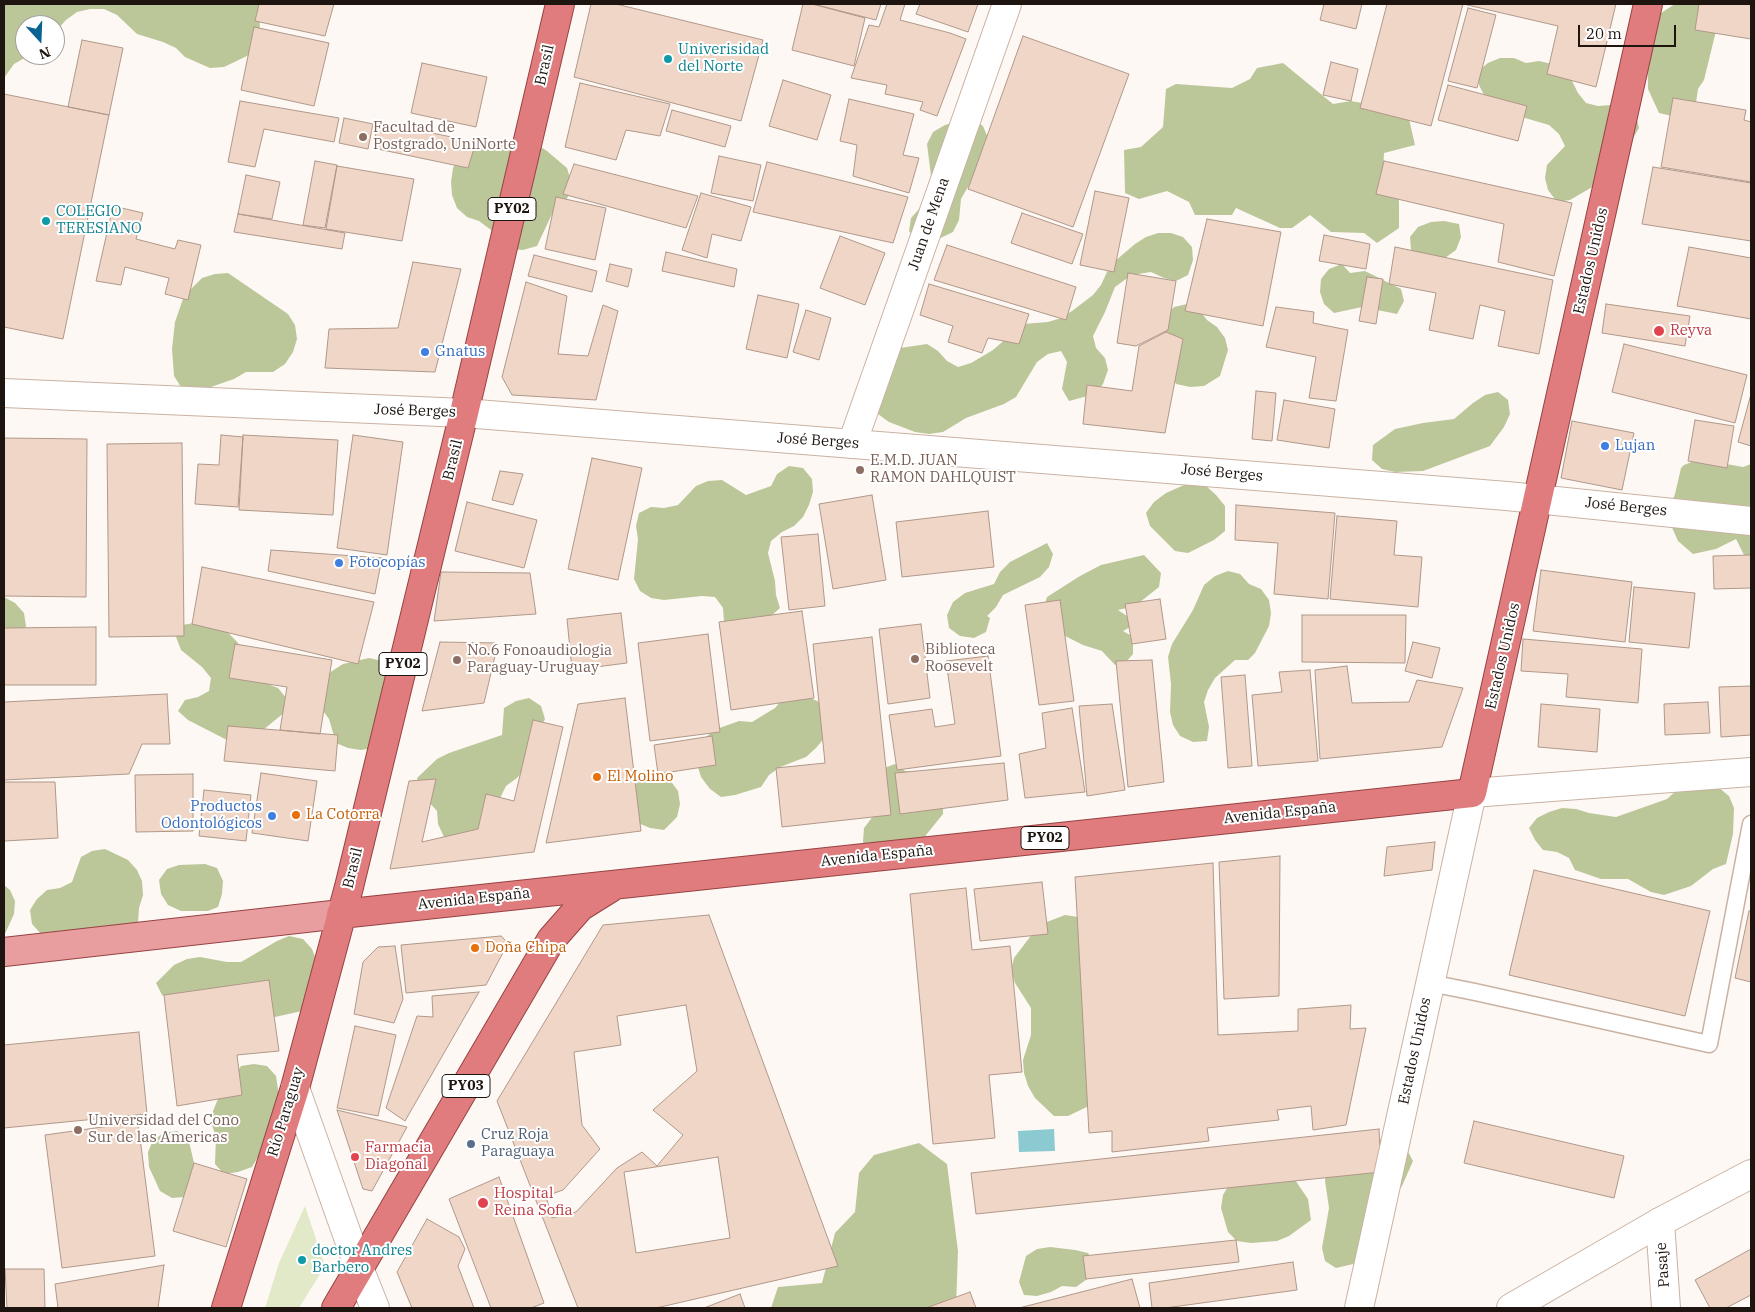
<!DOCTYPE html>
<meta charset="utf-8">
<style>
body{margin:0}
#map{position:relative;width:1755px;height:1312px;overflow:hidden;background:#fef8f5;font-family:"IBM Plex Serif",serif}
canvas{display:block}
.frame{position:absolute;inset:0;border:5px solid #1e1510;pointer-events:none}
.north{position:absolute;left:15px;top:15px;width:50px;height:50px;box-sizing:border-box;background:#fff;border:1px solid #a5a19f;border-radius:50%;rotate:160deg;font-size:14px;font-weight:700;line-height:20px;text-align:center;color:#1e1510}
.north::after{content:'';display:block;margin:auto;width:18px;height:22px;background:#086292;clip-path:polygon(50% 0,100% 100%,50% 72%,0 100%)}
.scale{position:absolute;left:1578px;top:25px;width:98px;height:22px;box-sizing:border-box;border:2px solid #1e1510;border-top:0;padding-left:6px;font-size:15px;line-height:18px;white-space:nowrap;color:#1e1510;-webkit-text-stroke:4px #fff;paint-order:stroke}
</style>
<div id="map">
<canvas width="1755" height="1312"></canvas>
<div class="frame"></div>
<div class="north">N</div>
<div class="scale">20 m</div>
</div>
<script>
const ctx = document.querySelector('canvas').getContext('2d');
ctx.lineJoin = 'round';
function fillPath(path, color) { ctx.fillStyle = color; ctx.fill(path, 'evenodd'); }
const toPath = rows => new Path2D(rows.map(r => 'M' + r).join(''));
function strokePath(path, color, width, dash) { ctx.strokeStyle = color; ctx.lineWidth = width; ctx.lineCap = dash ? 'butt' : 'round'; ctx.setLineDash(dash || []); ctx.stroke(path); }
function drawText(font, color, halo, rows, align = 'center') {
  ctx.font = font + ' "IBM Plex Serif",serif'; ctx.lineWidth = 4; ctx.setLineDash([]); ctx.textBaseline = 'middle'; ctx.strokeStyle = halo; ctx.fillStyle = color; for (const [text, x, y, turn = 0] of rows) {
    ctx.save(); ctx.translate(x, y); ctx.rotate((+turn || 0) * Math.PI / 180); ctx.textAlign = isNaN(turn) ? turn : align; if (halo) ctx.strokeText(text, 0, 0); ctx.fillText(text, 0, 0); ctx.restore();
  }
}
fillPath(toPath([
 [305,1206,325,1266,299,1308,265,1308,279,1263]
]), '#e1e9c9');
fillPath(toPath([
 [4,4,259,4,260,32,249,55,224,67,210,68,185,57,176,48,163,42,137,34,117,15,104,9,90,9,77,12,66,20,55,32,55,25,25,25,25,55,30,55,14,64,4,78],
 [1675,4,1705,5,1717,27,1704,80,1698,89,1696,103,1672,116,1659,113,1648,89,1647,22],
 [1500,58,1514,58,1526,63,1539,61,1552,64,1572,81,1578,93,1586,103,1598,106,1611,105,1625,107,1636,115,1639,128,1632,140,1622,149,1594,186,1570,200,1557,202,1548,190,1545,178,1547,165,1565,146,1559,134,1549,125,1508,113,1485,97,1479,85,1478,71,1488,63],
 [1283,63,1333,104,1351,101,1384,107,1409,119,1415,145,1384,153,1383,171,1399,201,1399,228,1377,243,1364,233,1331,232,1310,215,1292,228,1280,228,1236,208,1232,215,1195,215,1189,202,1167,191,1139,199,1125,193,1124,150,1141,147,1163,127,1166,89,1176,84,1232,88,1250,79,1257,68],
 [971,117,983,126,988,138,981,164,961,199,959,220,953,232,930,243,917,241,909,231,911,218,929,198,932,184,927,144,933,132,945,125],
 [510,141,536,144,547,151,567,168,571,181,570,194,562,205,552,214,537,246,523,250,510,249,491,230,479,221,467,217,457,208,452,195,451,182,453,168,459,157,470,149,483,145],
 [1444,221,1459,224,1461,237,1456,250,1445,258,1421,261,1411,250,1410,237,1418,227,1431,222],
 [1158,233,1171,233,1183,237,1192,247,1193,260,1188,275,1176,281,1164,278,1151,272,1138,274,1126,279,1115,287,1105,312,1093,336,1096,348,1105,358,1108,370,1103,384,1095,394,1069,401,1062,389,1067,362,1061,351,1048,354,1037,362,1016,397,1004,404,966,418,943,432,929,434,915,432,889,422,878,414,870,403,900,348,927,344,938,351,947,361,958,367,971,363,993,350,1023,324,1048,322,1061,318,1072,311,1093,295,1101,285,1107,272,1115,261,1135,244,1146,237],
 [1342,264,1350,273,1365,271,1401,289,1404,301,1397,314,1362,307,1334,313,1324,304,1320,292,1321,279,1329,269],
 [228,273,288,314,295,325,297,339,293,352,285,364,273,372,246,372,234,379,208,388,181,387,174,376,172,349,175,322,184,296,202,278,215,274],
 [1187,304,1198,308,1207,320,1217,327,1225,338,1228,350,1220,376,1204,386,1190,387,1176,384,1170,371,1164,330,1164,317,1174,307],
 [1498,392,1508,400,1510,414,1504,427,1490,446,1423,471,1395,472,1382,469,1372,460,1373,445,1395,429,1423,423,1454,419,1473,403,1485,395],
 [1699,459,1743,467,1751,464,1751,555,1744,555,1736,539,1716,549,1693,554,1678,541,1670,523,1670,508,1675,494,1681,468,1684,465],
 [789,466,803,468,812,479,813,492,809,505,803,517,794,526,782,532,771,541,768,553,775,581,776,595,780,608,770,617,724,622,723,608,715,597,702,596,664,600,651,598,640,591,634,579,638,539,636,526,639,513,651,507,664,508,678,505,696,486,708,481,722,480,746,495,771,486,777,474],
 [1191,482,1205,485,1216,495,1225,506,1225,531,1214,540,1188,553,1175,551,1150,526,1146,513,1154,502,1166,493],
 [1047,543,1053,554,1049,567,1040,577,1003,595,996,607,987,616,990,618,986,632,974,638,960,636,949,628,947,615,953,602,965,593,994,584,1000,572,1010,562],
 [1144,555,1161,573,1159,587,1135,606,1118,610,1127,616,1132,626,1123,631,1130,635,1133,645,1133,654,1126,662,1115,665,1102,651,1083,645,1061,634,1044,607,1047,597,1080,576,1101,565],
 [1228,571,1240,574,1249,584,1261,589,1269,600,1271,613,1269,626,1255,653,1248,660,1235,660,1215,678,1208,690,1204,702,1209,727,1207,741,1193,742,1180,736,1173,725,1170,712,1171,684,1168,657,1172,644,1193,610,1204,585,1215,576],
 [4,597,15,603,24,613,26,626,21,639,17,657,4,662],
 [207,621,220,624,238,643,254,679,278,688,287,699,285,712,263,730,238,739,225,739,188,720,178,711,185,700,198,697,209,691,211,678,202,667,181,650,176,637,182,625],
 [369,658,383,661,392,671,406,708,404,721,398,733,373,748,361,750,348,748,336,743,329,719,321,708,322,681,332,671,343,664],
 [809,697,821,703,831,730,816,748,806,757,780,767,769,775,761,787,735,795,721,797,710,789,701,777,697,764,704,739,714,730,739,721,752,722,775,708,783,699],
 [529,698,541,706,545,719,533,742,526,768,517,778,506,786,500,798,498,817,455,843,444,837,438,824,437,811,419,791,417,778,437,759,449,753,502,735,504,708,516,701],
 [895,764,905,771,914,772,943,800,943,814,926,835,923,853,865,854,863,841,864,828,880,807,884,768],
 [658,775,670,780,678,791,680,804,677,817,664,830,650,828,638,823,634,785,645,778],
 [1718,787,1729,796,1734,808,1733,834,1726,864,1713,869,1691,886,1664,895,1651,892,1628,879,1601,879,1575,870,1569,858,1557,852,1543,850,1535,840,1529,828,1537,818,1549,812,1562,808,1576,809,1589,813,1616,817,1667,799,1677,790],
 [105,849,128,860,137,870,142,881,143,895,139,908,138,923,132,936,41,934,32,924,30,910,37,899,47,890,60,888,72,882,81,857,92,851],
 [205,864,217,868,223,881,222,894,218,907,208,911,181,911,168,905,161,894,159,880,167,869,179,865],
 [4,885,10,890,15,901,14,914,4,936],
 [1065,915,1078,917,1093,1104,1068,1116,1054,1116,1035,1098,1028,1086,1024,1073,1023,1060,1031,1035,1031,1008,1015,983,1011,970,1014,958,1039,925],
 [289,936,303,939,312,949,317,962,302,1011,275,1017,249,1011,174,1001,162,995,156,983,174,965,187,959,200,957,227,962,241,962,277,941],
 [254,1064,267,1066,276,1076,280,1103,266,1144,252,1167,238,1172,224,1174,215,1164,216,1137,212,1125,213,1111,218,1099,241,1066],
 [177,1131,188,1137,194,1163,197,1187,185,1197,172,1198,160,1191,149,1167,148,1152,153,1140,164,1133],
 [1369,1139,1382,1139,1407,1150,1413,1161,1402,1186,1392,1196,1362,1262,1336,1268,1325,1261,1322,1248,1329,1208,1325,1181,1327,1167],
 [919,1143,947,1164,958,1251,956,1308,771,1308,778,1287,822,1283,835,1233,855,1212,859,1173,874,1155],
 [1293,1177,1308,1199,1311,1220,1289,1236,1277,1241,1251,1243,1237,1241,1228,1232,1221,1208,1223,1195,1230,1183],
 [1050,1247,1075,1250,1088,1253,1095,1264,1090,1277,1076,1287,1062,1286,1051,1292,1037,1296,1024,1295,1019,1282,1026,1256,1037,1249]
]), '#bbc799');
fillPath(toPath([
 [1054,1129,1055,1151,1019,1152,1018,1131]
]), '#8bcad0');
const building = toPath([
 [259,4,334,4,325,36,255,21,259,4],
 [591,4,616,4,763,40,741,121,574,77,591,4],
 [803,4,812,4,865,18,854,66,792,50,803,4],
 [813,4,881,4,876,20,813,4],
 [887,4,905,4,900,20,950,33,966,39,937,116,920,110,923,102,885,94,887,85,851,78,869,25,879,27,887,4],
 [920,4,978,4,968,32,916,14,920,4],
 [1324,4,1362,4,1356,29,1320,20,1324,4],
 [1387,4,1463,4,1431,126,1360,108,1387,4],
 [1463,4,1616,4,1596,87,1547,74,1558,26,1463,4],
 [1699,4,1751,4,1751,39,1695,30,1699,4],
 [1468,8,1496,15,1477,88,1448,81,1468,8],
 [254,27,329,43,314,106,241,90,254,27],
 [1023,36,1129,74,1073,227,968,189,1023,36],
 [82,40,123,48,109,115,68,107,82,40],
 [1331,62,1358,69,1351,101,1323,95,1331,62],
 [422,63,487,77,476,127,411,113,422,63],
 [783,80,831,95,817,140,769,126,783,80],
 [580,83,670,104,660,136,626,130,616,160,565,147,580,83],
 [1448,85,1527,106,1518,141,1438,120,1448,85],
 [4,94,109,115,63,339,4,327,4,94],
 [1673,98,1746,110,1744,120,1751,122,1751,182,1661,167,1673,98],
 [849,99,914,114,903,155,919,158,909,193,853,176,857,145,840,141,849,99],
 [240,101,339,118,334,142,264,129,255,167,228,162,240,101],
 [672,110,731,126,725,147,666,131,672,110],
 [344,118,373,124,368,149,339,143,344,118],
 [378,122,476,142,468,168,373,148,378,122],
 [719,156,761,165,753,201,711,193,719,156],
 [315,161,337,165,325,228,303,225,315,161],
 [1384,161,1572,203,1554,276,1498,262,1504,224,1376,194,1384,161],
 [767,162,908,197,893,243,753,212,767,162],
 [574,164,698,196,686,228,563,194,574,164],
 [337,166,414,179,402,241,326,229,337,166],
 [1653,167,1751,183,1751,241,1642,224,1653,167],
 [246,175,280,182,272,219,238,214,246,175],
 [1095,191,1129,198,1114,272,1080,265,1095,191],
 [701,193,751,207,741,241,712,234,707,258,682,250,701,193],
 [556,197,606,208,595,260,545,249,556,197],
 [113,206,143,213,136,239,175,249,178,240,201,245,188,300,165,294,169,278,125,267,121,285,96,281,113,206],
 [1022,213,1083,234,1072,264,1011,243,1022,213],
 [238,214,345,233,342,249,234,232,238,214],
 [1207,219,1281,232,1263,326,1185,311,1207,219],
 [1324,235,1370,244,1366,269,1319,261,1324,235],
 [840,236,885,253,865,305,820,288,840,236],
 [947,245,1076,287,1066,320,934,280,947,245],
 [1395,247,1553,280,1539,354,1498,346,1505,311,1480,305,1473,339,1429,330,1436,293,1389,284,1395,247],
 [1689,247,1751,258,1751,319,1677,306,1689,247],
 [666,252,737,269,734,287,662,271,666,252],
 [534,255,597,271,592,292,528,276,534,255],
 [413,262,461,269,435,372,325,368,329,329,398,328,413,262],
 [610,264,632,269,628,287,606,281,610,264],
 [1128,273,1176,281,1168,330,1136,346,1117,343,1128,273],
 [1367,277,1383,279,1376,324,1359,321,1367,277],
 [526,282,567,296,558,354,588,356,603,305,618,311,596,400,512,395,502,377,526,282],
 [929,284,1029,314,1019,344,988,338,982,353,948,342,953,326,920,315,929,284],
 [758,295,799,304,787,358,746,349,758,295],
 [1606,304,1690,316,1685,346,1602,333,1606,304],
 [1276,307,1314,312,1313,323,1348,330,1336,401,1309,398,1316,357,1266,347,1276,307],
 [806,310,831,318,819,360,793,352,806,310],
 [1166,332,1183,339,1165,433,1083,424,1087,385,1132,391,1139,346,1166,332],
 [1624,344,1747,375,1735,423,1612,392,1624,344],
 [1256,391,1276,393,1272,441,1252,439,1256,391],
 [1751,394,1751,446,1738,442,1751,394],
 [1284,400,1335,409,1329,448,1277,440,1284,400],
 [1695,420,1734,426,1727,468,1688,461,1695,420],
 [1572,421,1634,433,1622,490,1561,478,1572,421],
 [221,435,243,437,238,507,195,504,198,464,219,465,221,435],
 [243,435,338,440,333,515,239,510,243,435],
 [353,435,403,442,387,555,337,548,353,435],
 [4,438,87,439,86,597,4,596,4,438],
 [182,443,184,636,109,637,107,444,182,443],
 [592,458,642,468,618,580,568,569,592,458],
 [500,471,523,474,513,505,492,500,500,471],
 [872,495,886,580,833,589,819,504,872,495],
 [467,502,537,520,524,568,455,551,467,502],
 [1236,505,1335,513,1328,599,1274,594,1278,543,1235,540,1236,505],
 [988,511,994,567,902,577,896,522,988,511],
 [1337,516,1397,521,1394,555,1422,557,1418,607,1330,599,1337,516],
 [818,534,825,606,789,610,781,537,818,534],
 [271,550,382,558,375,594,268,571,271,550],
 [1751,555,1751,588,1714,589,1713,556,1751,555],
 [202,567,374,602,358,664,192,624,202,567],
 [1541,570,1632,582,1625,642,1533,631,1541,570],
 [441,572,530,573,536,614,434,621,441,572],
 [1634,587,1695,593,1689,648,1629,642,1634,587],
 [1160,599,1166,639,1132,644,1125,604,1160,599],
 [1060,600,1074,701,1039,705,1025,605,1060,600],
 [802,611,814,698,731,710,719,622,802,611],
 [621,613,627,663,572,670,567,619,621,613],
 [1302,615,1406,615,1405,663,1302,662,1302,615],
 [921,624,930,698,888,704,879,629,921,624],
 [96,627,96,685,4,685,4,628,96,627],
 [708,634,720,732,650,741,638,643,708,634],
 [872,637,891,815,782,827,776,768,825,763,813,644,872,637],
 [1523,639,1642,649,1638,703,1566,697,1568,674,1521,671,1523,639],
 [440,642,498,643,484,703,422,711,440,642],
 [1413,642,1440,648,1432,678,1405,671,1413,642],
 [235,644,332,660,320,734,280,730,287,687,229,678,235,644],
 [988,656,1001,756,897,770,889,715,932,709,935,727,955,724,946,661,988,656],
 [1152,660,1164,782,1128,787,1116,661,1152,660],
 [1347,666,1352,703,1409,702,1417,680,1463,688,1442,747,1320,759,1315,670,1347,666],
 [1310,670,1318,761,1258,766,1252,695,1282,692,1279,672,1310,670],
 [1245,675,1252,766,1228,768,1221,677,1245,675],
 [1751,686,1751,735,1721,737,1719,687,1751,686],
 [167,694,170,744,142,744,129,774,4,780,4,702,167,694],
 [625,698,641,831,546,843,578,704,625,698],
 [1708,702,1710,733,1665,735,1664,704,1708,702],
 [1112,704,1125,790,1087,796,1079,706,1112,704],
 [1541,704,1600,709,1597,752,1538,747,1541,704],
 [1072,708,1085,792,1025,798,1019,754,1046,748,1042,713,1072,708],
 [533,720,563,727,534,852,390,869,409,781,436,779,422,842,478,829,486,794,514,801,533,720],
 [228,726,338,735,335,771,224,761,228,726],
 [712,736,716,765,658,774,654,745,712,736],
 [1004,763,1008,800,900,814,895,773,1004,763],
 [261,773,317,781,308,841,252,833,261,773],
 [193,774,193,831,136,832,135,775,193,774],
 [4,782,55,782,58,838,4,841,4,782],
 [204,790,251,795,246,841,199,836,204,790],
 [1435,842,1432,870,1384,876,1387,847,1435,842],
 [1280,856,1279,996,1224,999,1219,862,1280,856],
 [1213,863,1218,1035,1298,1031,1298,1009,1351,1005,1350,1029,1366,1028,1346,1125,1313,1130,1311,1106,1277,1110,1279,1120,1207,1128,1209,1141,1112,1152,1112,1131,1089,1133,1075,877,1213,863],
 [1534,870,1710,911,1685,1016,1509,975,1534,870],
 [1042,882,1048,934,980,941,974,889,1042,882],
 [966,888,972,950,1010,946,1022,1072,989,1075,995,1138,933,1144,910,894,966,888],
 [1749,911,1751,911,1751,982,1735,978,1749,911],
 [709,915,838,1266,656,1308,578,1308,497,1101,603,925,709,915],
 [501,936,508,943,486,985,406,993,401,945,501,936],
 [395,946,403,999,394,1023,354,1014,363,962,378,947,395,946],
 [269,980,279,1051,237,1055,242,1095,177,1106,164,995,269,980],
 [479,992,405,1121,386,1108,417,1016,433,1017,432,996,479,992],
 [686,1005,697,1071,653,1110,683,1135,657,1166,642,1152,617,1168,576,1212,552,1218,546,1196,563,1190,600,1149,582,1125,574,1052,621,1045,617,1016,686,1005],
 [355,1026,396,1035,378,1116,337,1108,355,1026],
 [139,1032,147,1114,4,1128,4,1045,139,1032],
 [337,1110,407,1127,372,1191,363,1189,337,1110],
 [1474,1121,1624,1156,1614,1198,1464,1163,1474,1121],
 [138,1122,155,1256,62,1268,45,1135,138,1122],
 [1379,1129,1381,1172,976,1214,971,1173,1379,1129],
 [718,1157,730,1238,636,1253,624,1172,718,1157],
 [194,1163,247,1179,226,1247,173,1231,194,1163],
 [499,1177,544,1303,531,1308,491,1308,449,1199,499,1177],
 [427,1219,459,1237,465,1249,458,1266,474,1308,412,1308,397,1272,427,1219],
 [1236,1240,1239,1262,1086,1279,1083,1256,1236,1240],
 [1751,1249,1751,1295,1726,1308,1710,1308,1695,1280,1751,1249],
 [1293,1262,1297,1290,1165,1308,1152,1308,1149,1283,1293,1262],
 [164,1265,158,1308,58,1308,55,1284,164,1265],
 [5,1269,44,1269,45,1308,7,1308,5,1269],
 [1132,1279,1140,1308,1019,1308,1132,1279],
 [970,1292,976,1308,926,1308,970,1292],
 [740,1294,745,1308,704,1308,740,1294]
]);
fillPath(building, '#efd6c6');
strokePath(building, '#b09889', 1);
const service = toPath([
 [1430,983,1475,992,1709,1044,1751,824]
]);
const minor = toPath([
 [4,393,464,413,1507,496,1751,521],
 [852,444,1007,4],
 [295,1088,359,1268,375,1308],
 [1660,1222,1666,1308]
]);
const tertiary = toPath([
 [1359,1308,1472,793],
 [1511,1308,1660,1222,1751,1174]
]);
const secondary = toPath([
 [1472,793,1751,772]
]);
const primary = toPath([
 [4,952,341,914]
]);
const trunk = toPath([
 [341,914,1472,793,1648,4],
 [226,1308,295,1088,349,887,464,413,560,4],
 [336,1308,551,940,580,907,612,887]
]);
strokePath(service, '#cab2a2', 19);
strokePath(minor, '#cab2a2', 30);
strokePath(tertiary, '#cab2a2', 30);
strokePath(secondary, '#cab2a2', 30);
strokePath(primary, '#974242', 30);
strokePath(trunk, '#974242', 30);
strokePath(service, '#fff', 16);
strokePath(minor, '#fff', 28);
strokePath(tertiary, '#fff', 28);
strokePath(secondary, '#fff', 28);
strokePath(primary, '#e89d9e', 28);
strokePath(trunk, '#e07c7e', 28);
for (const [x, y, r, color] of [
 [668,59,5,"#0f9aa8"],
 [363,137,5,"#8d6e63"],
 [46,221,5,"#0f9aa8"],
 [1659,331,6,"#e0444e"],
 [425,352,5,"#3f7fe0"],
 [1605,446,5,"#3f7fe0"],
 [860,470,5,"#8d6e63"],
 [339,563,5,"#3f7fe0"],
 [915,659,5,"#8d6e63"],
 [457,660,5,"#8d6e63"],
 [597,777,5,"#e8710a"],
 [296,815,5,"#e8710a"],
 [272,816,5,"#3f7fe0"],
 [475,948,5,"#e8710a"],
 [78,1130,5,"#8d6e63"],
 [471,1144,5,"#5c6f8a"],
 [355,1157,5,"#e0444e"],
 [483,1203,6,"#e0444e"],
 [302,1260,5,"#0f9aa8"]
]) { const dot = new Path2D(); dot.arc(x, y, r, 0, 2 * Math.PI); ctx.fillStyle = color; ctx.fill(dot); strokePath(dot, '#fff', 2); }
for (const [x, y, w] of [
 [512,209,48],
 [403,664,48],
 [1045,838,48],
 [466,1086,48]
]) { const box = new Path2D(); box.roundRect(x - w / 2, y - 11.5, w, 23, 4); ctx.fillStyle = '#fff'; ctx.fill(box); strokePath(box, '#1e1510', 1); }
drawText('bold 14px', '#1e1510', null, [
 ["PY02",512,209],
 ["PY02",403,664],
 ["PY02",1045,838],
 ["PY03",466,1086]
]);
drawText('15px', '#0d838f', '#fff', [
 ["Univerisidad",678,50],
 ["del Norte",678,67],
 ["COLEGIO",56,212],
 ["TERESIANO",56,229],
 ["doctor Andres",312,1251],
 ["Barbero",312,1268]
], 'left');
drawText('15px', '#1e1510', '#fff', [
 ["Brasil",545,65,-77],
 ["Juan de Mena",929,224,-71],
 ["Estados Unidos",1591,261,-77],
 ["José Berges",415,411,2],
 ["José Berges",818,441,4],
 ["Brasil",453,460,-76],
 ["José Berges",1222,473,5],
 ["José Berges",1626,507,6],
 ["Estados Unidos",1503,656,-77],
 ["Avenida España",1280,813,-6],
 ["Avenida España",877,856,-6],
 ["Brasil",353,868,-76],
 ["Avenida España",474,899,-6],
 ["Estados Unidos",1415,1051,-78],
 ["Río Paraguay",286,1112,-73],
 ["Pasaje",1663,1265,-94]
]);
drawText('15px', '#785e54', '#fff', [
 ["Facultad de",373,128],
 ["Postgrado, UniNorte",373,145],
 ["E.M.D. JUAN",870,461],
 ["RAMON DAHLQUIST",870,478],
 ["Biblioteca",925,650],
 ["Roosevelt",925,667],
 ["No.6 Fonoaudiologia",467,651],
 ["Paraguay-Uruguay",467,668],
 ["Universidad del Cono",88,1121],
 ["Sur de las Americas",88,1138]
], 'left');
drawText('15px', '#be3a42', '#fff', [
 ["Reyva",1670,331],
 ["Farmacia",365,1148],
 ["Diagonal",365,1165],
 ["Hospital",494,1194],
 ["Reina Sofia",494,1211]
], 'left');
drawText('15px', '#366cbe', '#fff', [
 ["Gnatus",435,352],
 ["Lujan",1615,446],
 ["Fotocopías",349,563],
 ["Productos",262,807,"right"],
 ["Odontológicos",262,824,"right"]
], 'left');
drawText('15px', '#c56008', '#fff', [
 ["El Molino",607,777],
 ["La Cotorra",306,815],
 ["Doña Chipa",485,948]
], 'left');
drawText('15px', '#4e5e75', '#fff', [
 ["Cruz Roja",481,1135],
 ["Paraguaya",481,1152]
], 'left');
</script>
